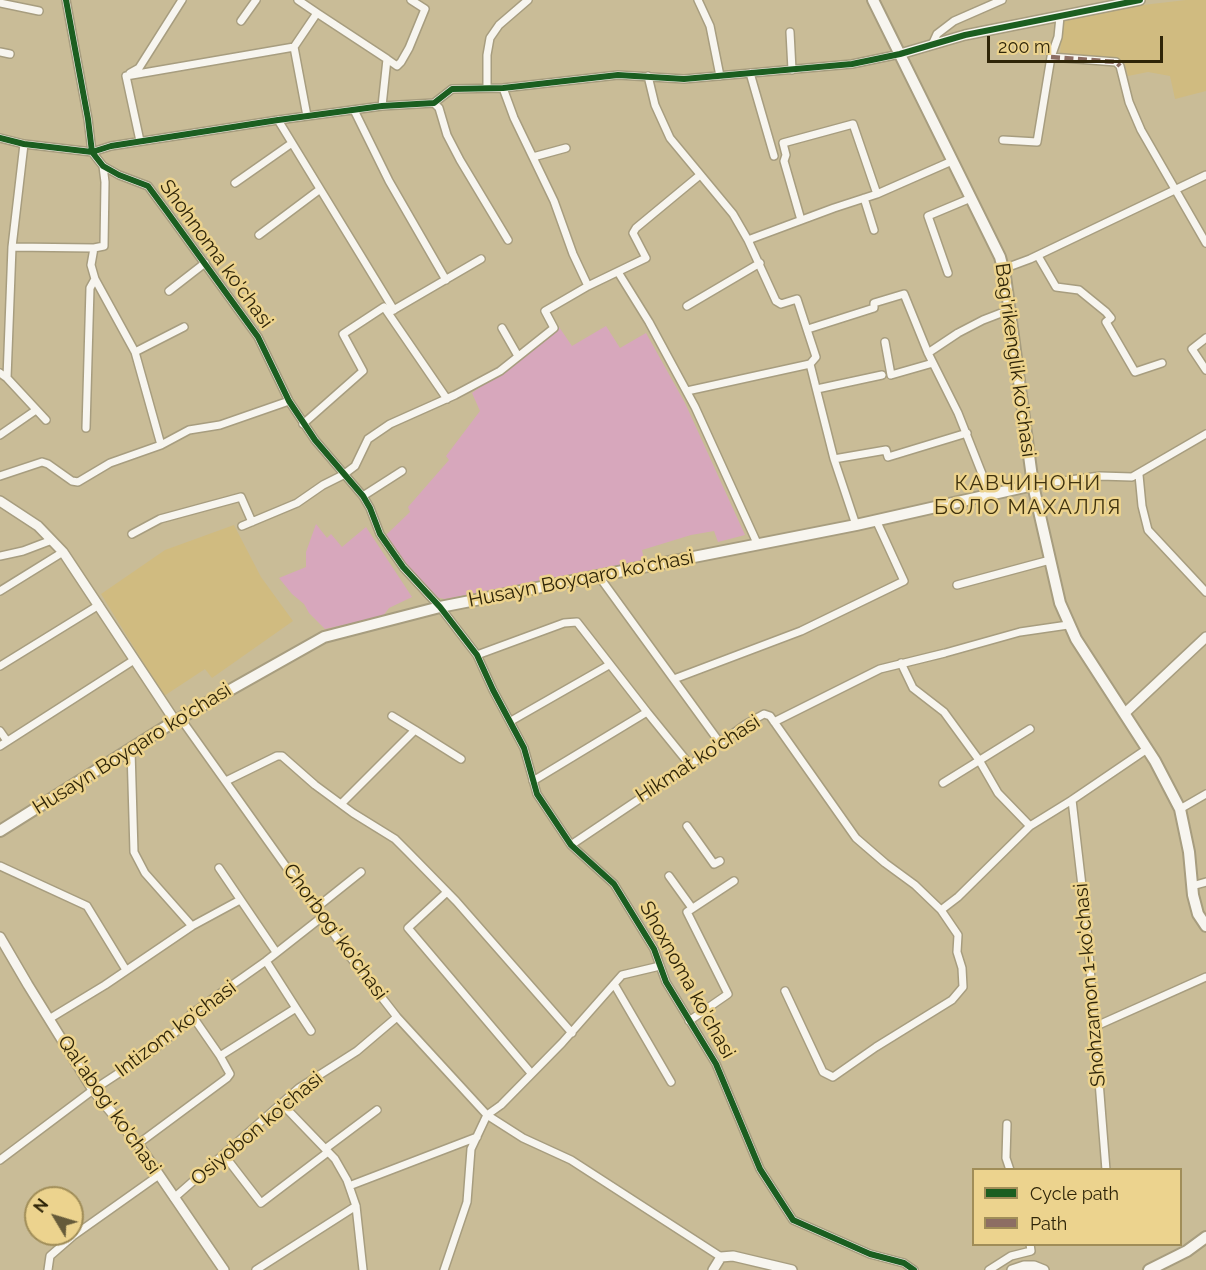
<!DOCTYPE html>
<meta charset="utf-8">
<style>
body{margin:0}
#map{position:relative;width:1206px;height:1270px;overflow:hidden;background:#c9bc97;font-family:Raleway,sans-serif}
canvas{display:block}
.legend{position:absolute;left:972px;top:1168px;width:210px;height:78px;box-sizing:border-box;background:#ecd38e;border:2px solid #a08d58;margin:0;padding:8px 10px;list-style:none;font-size:18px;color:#2f2508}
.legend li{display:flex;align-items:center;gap:12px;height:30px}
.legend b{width:30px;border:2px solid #a08d58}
.north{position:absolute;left:24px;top:1186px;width:60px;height:60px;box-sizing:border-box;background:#ecd38e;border:2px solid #a08d58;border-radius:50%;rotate:308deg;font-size:16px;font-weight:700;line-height:24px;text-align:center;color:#2f2508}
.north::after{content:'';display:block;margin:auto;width:21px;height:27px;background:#655a3a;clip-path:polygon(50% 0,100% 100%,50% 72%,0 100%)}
.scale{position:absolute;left:987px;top:36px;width:176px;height:27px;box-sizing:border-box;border:3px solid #2f2508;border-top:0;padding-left:8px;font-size:18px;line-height:21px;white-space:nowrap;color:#2f2508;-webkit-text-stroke:4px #ecd38e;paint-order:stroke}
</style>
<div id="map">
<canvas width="1206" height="1270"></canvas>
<ul class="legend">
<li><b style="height:8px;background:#1b5e20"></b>Cycle path</li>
<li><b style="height:8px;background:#8d6e63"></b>Path</li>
</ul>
<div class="north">N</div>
<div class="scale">200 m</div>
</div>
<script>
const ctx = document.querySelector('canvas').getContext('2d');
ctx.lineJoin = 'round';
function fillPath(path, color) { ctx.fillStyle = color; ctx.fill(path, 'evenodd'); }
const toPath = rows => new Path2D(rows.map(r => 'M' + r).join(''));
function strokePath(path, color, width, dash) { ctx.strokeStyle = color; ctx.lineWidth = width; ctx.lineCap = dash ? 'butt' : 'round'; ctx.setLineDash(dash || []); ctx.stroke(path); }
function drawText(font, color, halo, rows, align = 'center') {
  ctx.font = font + ' Raleway,sans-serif'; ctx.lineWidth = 5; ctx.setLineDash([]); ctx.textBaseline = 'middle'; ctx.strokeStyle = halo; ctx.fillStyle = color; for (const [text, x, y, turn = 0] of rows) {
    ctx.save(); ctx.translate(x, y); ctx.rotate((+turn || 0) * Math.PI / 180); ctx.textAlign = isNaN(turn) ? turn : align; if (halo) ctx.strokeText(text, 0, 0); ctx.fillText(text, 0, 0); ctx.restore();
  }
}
fillPath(toPath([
 [1186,0,1206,0,1206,91,1175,99,1170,76,1148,72,1128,76,1124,61,1060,55,1062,19,1108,9],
 [234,525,261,577,293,621,212,678,205,669,164,696,101,594,165,550]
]), '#d0bb80');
fillPath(toPath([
 [606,326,620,348,646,333,685,403,745,535,718,542,714,531,691,535,642,550,644,560,445,599,435,597,406,567,386,535,410,512,408,507,449,460,446,456,480,411,472,393,559,327,572,346],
 [316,524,327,538,331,534,342,547,366,527,412,597,389,608,383,616,325,629,309,613,304,604,292,594,279,578,306,567,306,552]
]), '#d7a7bc');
const minor = toPath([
 [66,0,88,119,92,152,103,166,119,175,148,186,168,213,258,337,289,401,315,440,363,496,370,508,380,534,403,567,440,607,477,655,493,690,524,748,537,794,571,845,614,884,654,949,666,982,716,1064,760,1169,793,1220,870,1254,904,1263,914,1270],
 [298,0,317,13],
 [698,0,710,26,720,76],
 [0,3,39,11],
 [241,21,256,0],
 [790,32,792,70],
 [932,45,937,34,954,21,1002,0],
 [294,47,307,116],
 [0,52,10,54],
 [1051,57,1116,62,1120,66,1129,102,1141,130,1206,243],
 [130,73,139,68,182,0],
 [750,73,774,156],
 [648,76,655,105,670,138,733,214,748,240,776,301,781,304,797,299,816,357,810,364,687,391],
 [487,88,487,55,490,38,499,25,528,0],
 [503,88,514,118,554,201,573,254,588,286],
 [434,103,439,108,447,135,460,160,508,240],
 [382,106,387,59,397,66,401,62,409,48,425,9,411,0],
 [354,110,389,181,446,280],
 [278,120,394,310],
 [0,138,24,144,92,152,111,146,278,120,382,106,434,103,452,89,503,88,618,75,684,79,852,64,900,54],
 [1003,140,1037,142,1051,57,1058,37,1060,17],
 [140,141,126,76,294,47,317,13,387,59],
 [24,144,12,247,94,248],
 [533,157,566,148],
 [103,166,105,182,104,246,94,248,91,265,95,279,135,352,161,445],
 [235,183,292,143],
 [864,198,874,230],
 [801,220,784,161,786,155,783,143,853,124,877,194],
 [259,235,319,190],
 [748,240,834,208,877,194,952,161],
 [1038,256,1056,287,1079,290,1106,312,1111,318,1106,322,1135,372,1162,363],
 [1003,269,1030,259,1206,175],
 [618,272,649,322,695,407,757,543],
 [948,273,928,216,971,198],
 [169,291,205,263],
 [687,306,760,263],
 [390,312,481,259],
 [502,328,518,356],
 [808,329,874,308,874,303,904,294,928,353,958,413,990,494],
 [1206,338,1192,349,1206,370],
 [885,342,891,375,933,363],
 [135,352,184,327],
 [928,353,958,333,983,320,1009,310],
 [810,364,834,459,856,525],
 [0,373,7,378,12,247],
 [7,378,46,420],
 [817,389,882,375],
 [303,424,363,371,343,334,384,307,447,399],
 [86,428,90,288,95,279],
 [0,435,36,410],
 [834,459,886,450,888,457,967,433],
 [1139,475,1142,506,1148,530,1206,592],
 [0,476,42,462,48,464,72,481,78,482,110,463,161,445,189,430,220,425,289,401],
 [1033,485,1100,476,1132,477,1206,434],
 [363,496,402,471],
 [242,526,297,503,323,485,343,475,355,466,368,439,390,424,455,395,500,371,554,328,545,311,588,286,646,258,633,233,636,228,700,175],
 [132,534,160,519,241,497,252,522],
 [0,556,23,551,52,540],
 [598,575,720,743],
 [957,585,1050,560],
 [0,591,63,552],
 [477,655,564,623,577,622,647,712],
 [901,663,913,688,944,712,979,760,998,793,1030,826],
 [0,666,99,605],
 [674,679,801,631,904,581,876,520],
 [392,716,415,730],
 [181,719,351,958,397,1017,487,1115,471,1149,467,1202,444,1270],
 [511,721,609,665],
 [774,722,880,669,945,653,1020,632,1068,625],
 [0,731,7,741],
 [0,746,134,660],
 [131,750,134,852,145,873,192,926],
 [226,781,277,756,282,756,315,785,353,813,395,839,408,852,456,901,572,1033],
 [533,781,647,712,690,765],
 [943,783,1030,729],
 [1072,800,1087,929,1106,1170],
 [342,803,415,730,461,759],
 [1180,809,1206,794],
 [687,826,714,864,720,861],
 [571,845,690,765,746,724,764,714,770,716,856,838,885,863,915,885,941,910,958,935,957,952,962,968,963,987,952,1000,876,1047,833,1077,823,1072,785,991],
 [0,866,87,906,126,970],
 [219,868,276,952],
 [669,876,692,908],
 [1192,886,1206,882],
 [447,892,408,928,531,1073],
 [316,908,361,872],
 [941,910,958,897,1030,826,1072,800,1147,749],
 [660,966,622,975,562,1043,501,1105,487,1115,523,1138,571,1160,721,1257],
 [614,984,671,1082],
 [296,1008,311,1031],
 [191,1014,220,1056,296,1008,266,961],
 [49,1019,105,985,192,926,240,900],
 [689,1021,728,994,687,912,734,881],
 [1094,1027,1206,977],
 [282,1104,335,1159,347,1180,356,1206,363,1270],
 [1007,1124,1006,1158,1010,1170],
 [138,1144,227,1078,230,1074,220,1056],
 [325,1149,377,1110],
 [224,1155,261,1203,328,1152],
 [0,1160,93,1090,148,1054,177,1031,191,1014,266,961,322,917],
 [349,1186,477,1137],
 [174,1198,299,1088,357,1051,397,1017],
 [48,1270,50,1256,73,1236,159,1175],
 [256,1270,356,1206],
 [989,1270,1011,1256,1031,1251,1030,1244]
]);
const tertiary = toPath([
 [900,54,965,35,1140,0],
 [0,501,38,526,63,552,175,721],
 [1125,713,1206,637],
 [0,937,28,985,93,1090,138,1144,224,1270],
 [713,1270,721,1257,733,1256,792,1270],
 [1012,1270,1024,1266,1034,1266,1044,1270]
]);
const secondary = toPath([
 [873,0,1000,257,1005,276,1033,485,1060,603,1076,639,1155,761,1180,809,1189,852,1193,895,1198,914,1206,926],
 [0,831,175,721,324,637,440,607,856,525,1033,485],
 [1149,1270,1187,1251,1206,1237]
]);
strokePath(minor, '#a79d7f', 10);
strokePath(tertiary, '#a79d7f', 12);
strokePath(secondary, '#a79d7f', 14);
strokePath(minor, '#f7f5ef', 7);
strokePath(tertiary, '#f7f5ef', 9);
strokePath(secondary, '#f7f5ef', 10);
strokePath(toPath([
 [1051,57,1116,62,1120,66]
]), '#8d6e63', 4.5, [9, 4.5]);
strokePath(toPath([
 [66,0,88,119,92,152,103,166,119,175,148,186,168,213,258,337,289,401,315,440,363,496,370,508,380,534,403,567,440,607,477,655,493,690,524,748,537,794,571,845,614,884,654,949,666,982,716,1064,760,1169,793,1220,870,1254,904,1263,914,1270],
 [0,138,24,144,92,152,111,146,278,120,382,106,434,103,452,89,503,88,618,75,684,79,852,64,900,54,965,35,1140,0]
]), '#1b5e20', 6);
drawText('20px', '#2f2508', '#ecd38e', [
 ["Shohnoma ko'chasi",216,254,54],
 ["Bag'rikenglik ko'chasi",1015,360,82],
 ["Husayn Boyqaro ko'chasi",581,579,-11],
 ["Husayn Boyqaro ko'chasi",132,749,-32],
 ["Hikmat ko'chasi",698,759,-33],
 ["Сhorbog' ko'chasi",335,932,54],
 ["Shoxnoma ko'chasi",687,980,61],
 ["Shohzamon 1-ko'chasi",1090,985,-95],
 ["Intizom ko'chasi",176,1029,-37],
 ["Qal'abog' ko'chasi",109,1105,55],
 ["Osiyobon ko'chasi",257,1129,-40]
]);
ctx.letterSpacing = '1.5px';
drawText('21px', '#40330f', '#ecd38e', [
 ["КАВЧИНОНИ",1028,484],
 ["БОЛО МАХАЛЛЯ",1028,508]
]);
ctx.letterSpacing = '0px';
</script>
